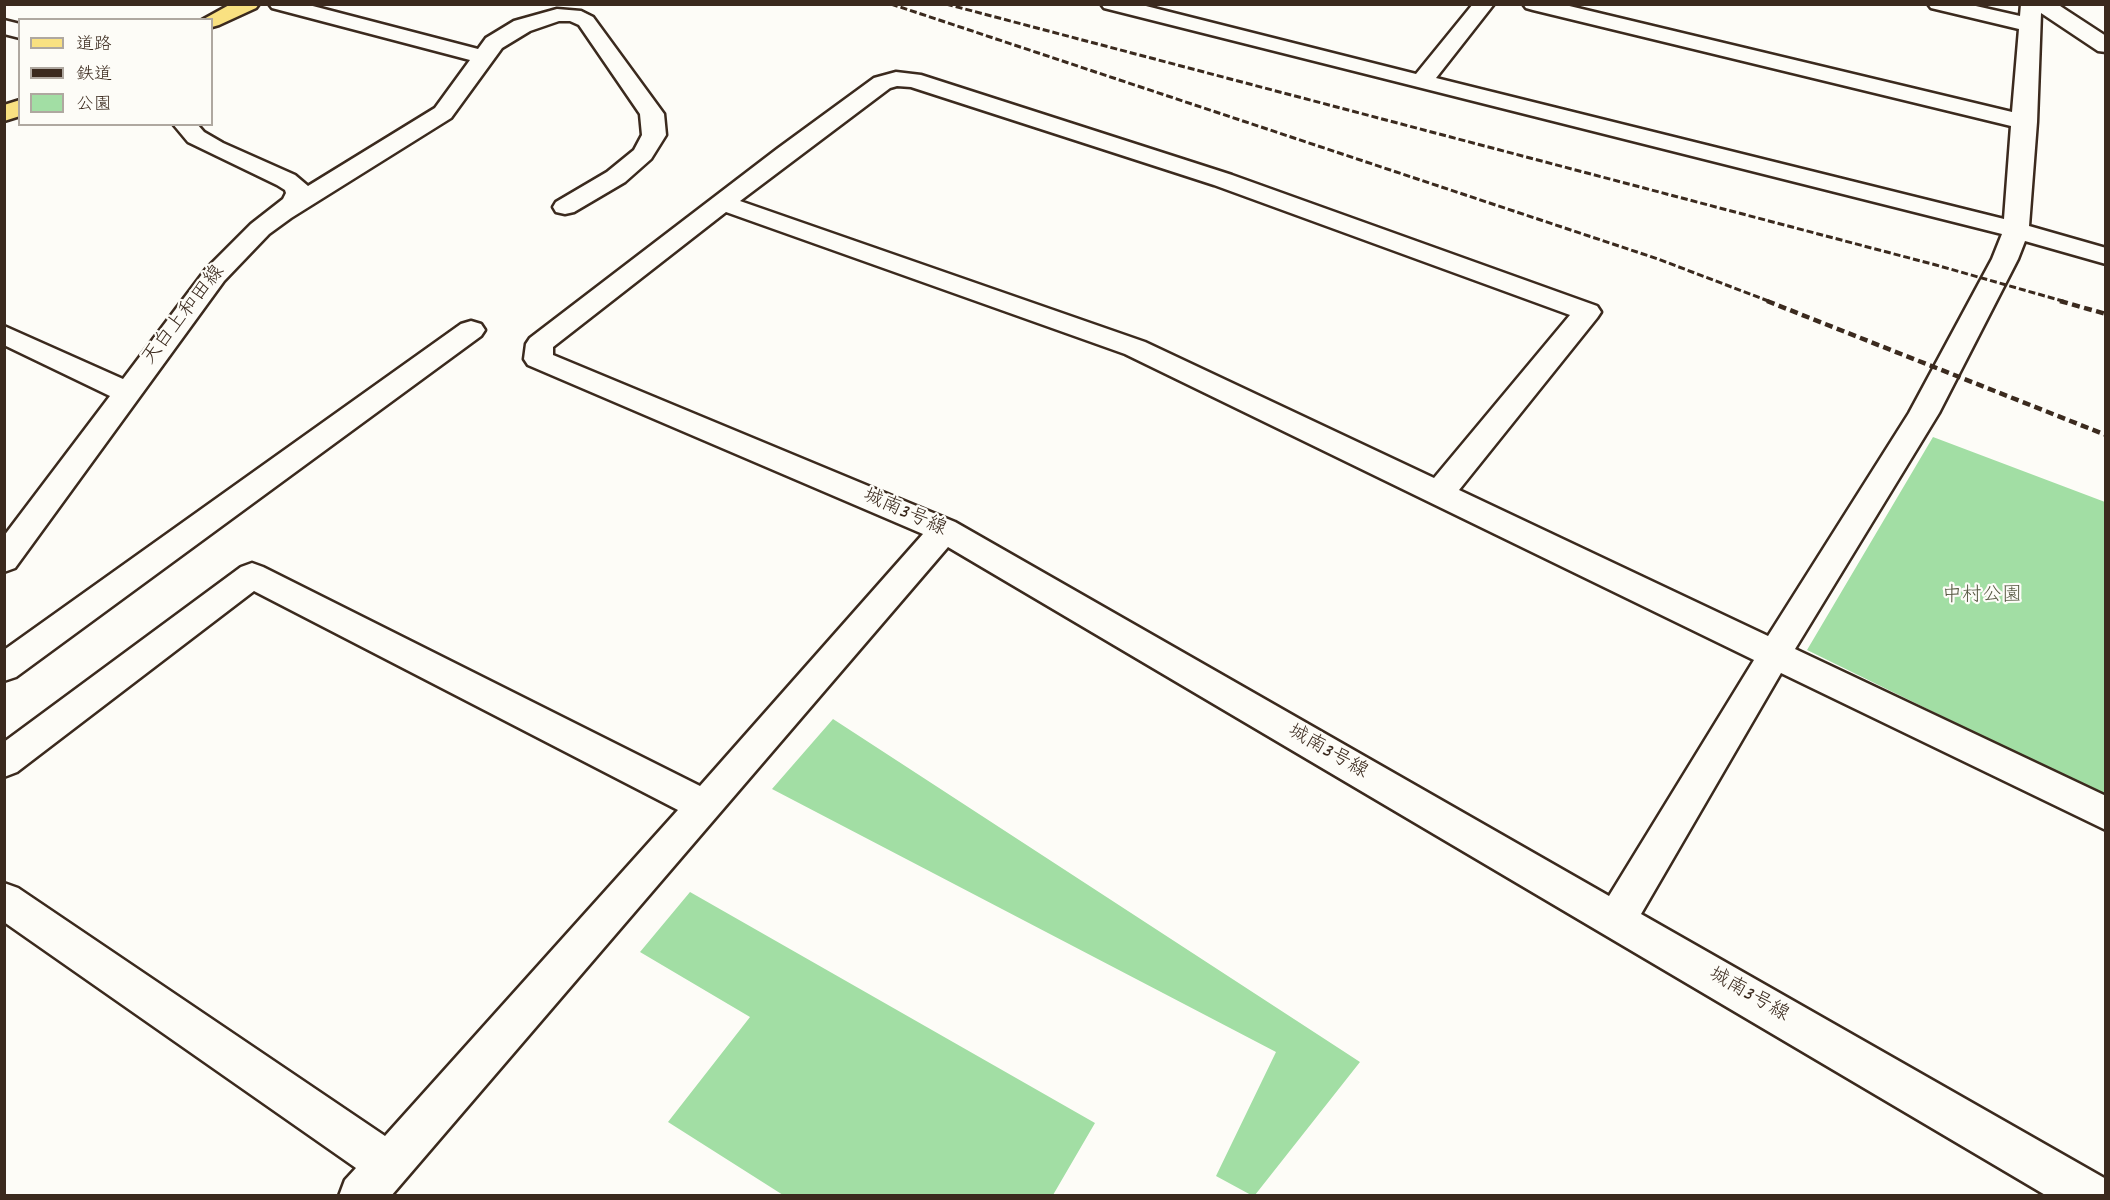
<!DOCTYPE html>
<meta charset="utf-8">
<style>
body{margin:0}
#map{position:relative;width:2110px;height:1200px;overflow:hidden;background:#fdfcf7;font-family:Dekko,"Klee One",sans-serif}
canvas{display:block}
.frame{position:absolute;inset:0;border:6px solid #3b2a1e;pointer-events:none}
.legend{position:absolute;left:18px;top:18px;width:195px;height:108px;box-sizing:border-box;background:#fdfcf7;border:2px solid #afa8a0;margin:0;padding:8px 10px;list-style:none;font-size:18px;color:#3b2a1e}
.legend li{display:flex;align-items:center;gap:12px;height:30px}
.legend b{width:30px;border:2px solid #afa8a0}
</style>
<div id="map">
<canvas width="2110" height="1200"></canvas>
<div class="frame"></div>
<ul class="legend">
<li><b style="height:8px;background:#f9e181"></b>道路</li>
<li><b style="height:8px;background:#3b2a1e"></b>鉄道</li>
<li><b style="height:16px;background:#a2dea4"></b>公園</li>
</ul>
</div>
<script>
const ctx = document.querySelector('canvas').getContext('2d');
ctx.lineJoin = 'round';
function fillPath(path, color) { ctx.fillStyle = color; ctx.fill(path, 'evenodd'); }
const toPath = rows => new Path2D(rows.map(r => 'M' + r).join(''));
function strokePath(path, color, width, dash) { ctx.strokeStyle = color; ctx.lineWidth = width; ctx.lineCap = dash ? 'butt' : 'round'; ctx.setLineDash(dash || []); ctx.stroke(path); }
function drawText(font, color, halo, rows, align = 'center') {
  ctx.font = font + ' Dekko,"Klee One",sans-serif'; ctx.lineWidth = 4.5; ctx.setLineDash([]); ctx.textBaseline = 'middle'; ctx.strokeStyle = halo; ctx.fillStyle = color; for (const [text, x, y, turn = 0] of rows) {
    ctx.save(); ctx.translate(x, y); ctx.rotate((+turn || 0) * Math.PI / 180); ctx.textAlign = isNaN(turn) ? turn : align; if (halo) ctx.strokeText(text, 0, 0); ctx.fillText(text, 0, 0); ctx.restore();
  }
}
fillPath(toPath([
 [1933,437,2105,502,2105,796,1807,650],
 [833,719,1360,1062,1255,1195,1251,1195,1216,1176,1276,1052,772,789],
 [690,892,1095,1123,1053,1195,783,1195,668,1122,750,1017,640,952]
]), '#a2dea4');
const minor = toPath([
 [269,4,305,4,478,49,486,38,514,21,557,9,581,11,593,17,664,114,666,135,651,159,625,182,574,212,565,214,556,212,553,207,556,202,607,172,634,150,642,135,640,114,579,25,570,21,559,21,530,31,502,48,451,118,291,218,269,234,224,281,15,568,4,572,4,536,110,396,4,345,4,326,123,379,206,269,251,224,283,199,286,193,285,190,277,185,188,142,173,124,197,124,204,132,223,143,295,175,308,186,435,108,470,60,272,8,269,4],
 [1101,4,1138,4,1416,74,1473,4,1494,4,1436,78,2004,219,2011,126,1533,10,1526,8,1523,4,1561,4,2012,112,2019,29,1931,8,1928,4,1967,4,2020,16,2021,4,2057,4,2106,36,2106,52,2098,51,2041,13,2037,122,2029,226,2106,248,2106,264,2025,241,2018,259,1939,413,1795,649,2106,796,2106,830,1781,673,1641,914,2106,1179,2106,1196,2047,1196,948,547,391,1196,339,1196,345,1180,356,1168,4,922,4,883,18,888,385,1136,678,810,254,591,17,772,4,777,4,742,241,567,252,563,263,567,700,786,923,534,528,365,524,359,526,344,530,338,777,149,874,78,896,72,921,75,1232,175,1597,306,1601,312,1597,318,1459,490,1768,636,1909,413,1992,259,2002,234,1104,8,1101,4],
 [897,86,911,87,1214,185,1570,315,1434,478,1145,342,740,201,890,88,897,86],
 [726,212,1125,354,1754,660,1609,896,955,522,553,355,553,347,726,212],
 [4,20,20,24,20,38,4,34,4,20],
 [471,321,481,324,485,330,481,336,16,677,4,681,4,650,461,324,471,321]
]);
const major = toPath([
 [231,4,259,4,256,8,219,25,212,27,212,20,202,20,231,4],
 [20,100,20,116,4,121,4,105,20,100]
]);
strokePath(minor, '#3b2a1e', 5);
strokePath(major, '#3b2a1e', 5);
fillPath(minor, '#fdfcf7');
fillPath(major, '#f9e181');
strokePath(toPath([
 [891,4,1658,259,1771,302],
 [946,4,1936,265,2066,302]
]), '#3b2a1e', 3, [7, 3]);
strokePath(toPath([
 [1767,301,2106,435],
 [2060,301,2106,314]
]), '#3b2a1e', 4.5, [8, 4.5]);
drawText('20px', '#3b2a1e', '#fdfcf7', [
 ["天白上和田線",185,316,-52],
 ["城南3号線",904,514,24],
 ["城南3号線",1327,753,30],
 ["城南3号線",1748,996,30]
]);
drawText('20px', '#555740', '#fdfcf7', [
 ["中村公園",1982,597]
]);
</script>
